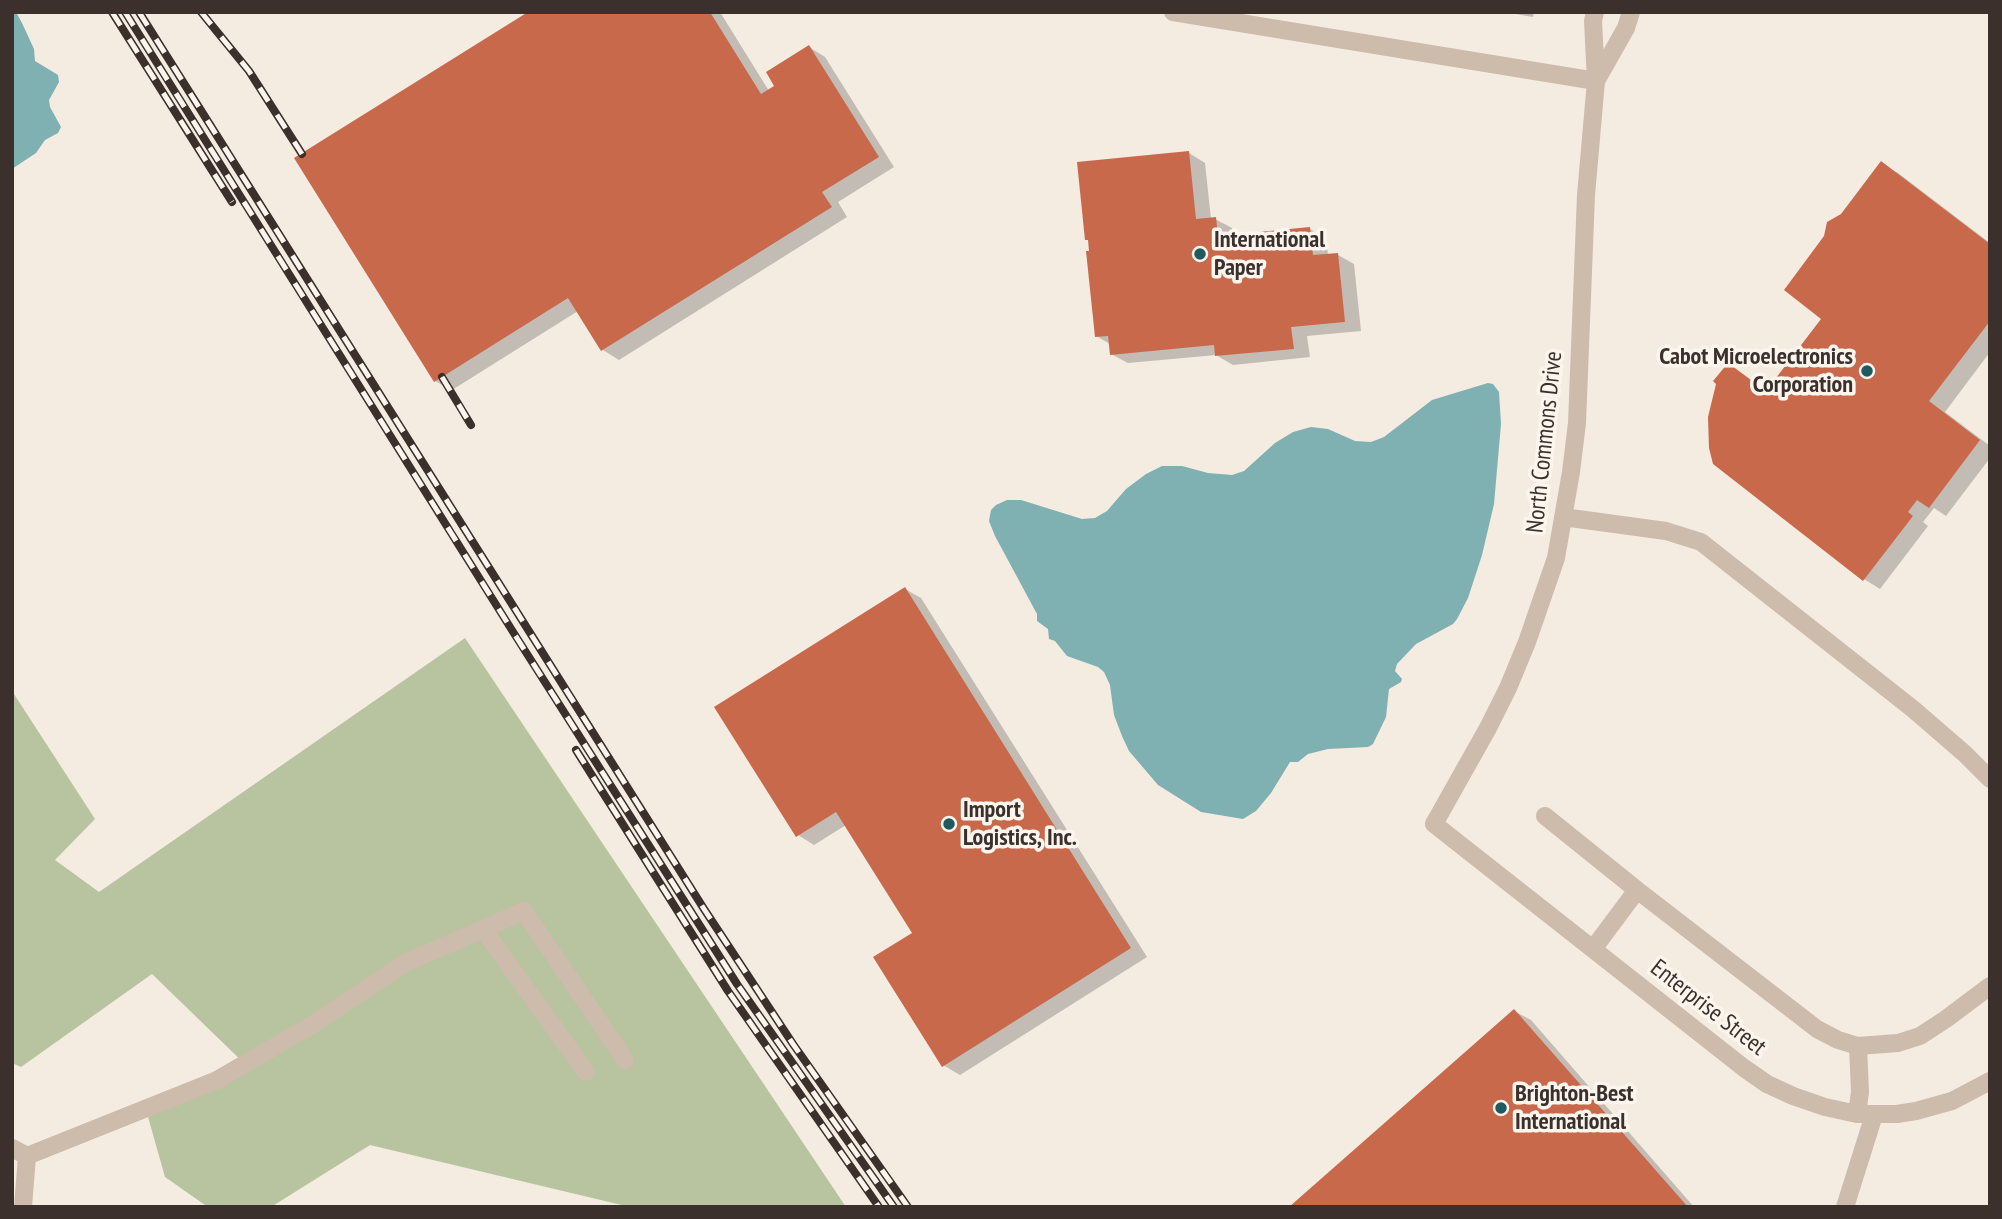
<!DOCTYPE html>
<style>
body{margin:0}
#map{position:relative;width:2002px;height:1219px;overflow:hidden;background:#f4ebe1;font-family:"PT Sans Narrow",sans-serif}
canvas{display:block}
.frame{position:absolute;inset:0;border:14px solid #3b302b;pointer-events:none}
</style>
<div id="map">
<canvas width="2002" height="1219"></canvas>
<div class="frame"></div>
</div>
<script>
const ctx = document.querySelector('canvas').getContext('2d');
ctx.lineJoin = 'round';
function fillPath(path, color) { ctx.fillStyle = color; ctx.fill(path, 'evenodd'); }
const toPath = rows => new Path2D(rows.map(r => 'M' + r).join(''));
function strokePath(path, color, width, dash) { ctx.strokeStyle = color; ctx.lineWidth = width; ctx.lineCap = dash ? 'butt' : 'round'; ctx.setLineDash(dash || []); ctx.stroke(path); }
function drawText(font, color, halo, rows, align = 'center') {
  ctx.font = font + ' "PT Sans Narrow",sans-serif'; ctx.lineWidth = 7; ctx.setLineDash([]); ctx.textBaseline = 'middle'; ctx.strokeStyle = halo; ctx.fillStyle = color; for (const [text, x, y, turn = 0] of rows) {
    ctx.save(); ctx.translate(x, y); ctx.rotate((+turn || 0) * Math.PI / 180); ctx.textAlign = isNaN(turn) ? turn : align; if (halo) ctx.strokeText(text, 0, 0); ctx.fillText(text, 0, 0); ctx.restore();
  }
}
fillPath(toPath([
 [465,638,846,1207,630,1207,370,1145,271,1207,205,1205,165,1177,148,1117,249,1068,152,974,21,1067,12,1063,12,691,95,819,55,860,99,892]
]), '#b8c4a0');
fillPath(toPath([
 [12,12,16,12,22,23,34,49,35,61,58,75,59,82,49,100,50,107,61,127,58,133,45,140,36,153,12,169],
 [1488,383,1493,384,1499,392,1501,424,1494,504,1482,555,1468,598,1457,619,1453,624,1416,644,1397,664,1395,671,1402,679,1401,682,1389,689,1386,717,1373,744,1368,747,1328,749,1308,754,1298,762,1290,762,1271,793,1256,811,1243,819,1201,812,1158,785,1129,751,1122,736,1114,715,1110,685,1104,672,1098,667,1067,656,1055,641,1049,639,1048,629,1037,621,1037,614,995,536,989,521,991,510,996,505,1007,500,1021,500,1082,519,1095,518,1107,511,1126,489,1146,474,1162,466,1182,466,1208,473,1232,475,1244,471,1275,443,1293,432,1311,427,1328,429,1355,441,1371,442,1384,437,1432,400]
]), '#7fb0b2');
fillPath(toPath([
 [532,12,720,12,769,91,776,86,809,47,825,57,894,167,838,202,847,217,619,360,603,350,578,311,452,390,435,381],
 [1504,12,1534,12,1533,17],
 [1189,153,1205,163,1211,219,1215,219,1232,228,1233,236,1310,229,1326,238,1328,255,1338,255,1354,264,1361,331,1307,336,1310,357,1233,365,1216,355,1128,363,1111,354,1110,344,1096,336,1090,241,1087,239],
 [1881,164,1898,173,1990,243,1990,352,1945,412,1990,446,1990,458,1946,516,1934,508,1923,522,1928,526,1880,589,1864,579,1729,365,1768,392,1824,318,1842,215],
 [905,589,921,598,1147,957,960,1075,943,1065,914,933,846,825,814,845,798,835],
 [1514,1011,1531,1020,1694,1207,1292,1207]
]), '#0003');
fillPath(toPath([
 [528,12,710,12,761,94,774,86,766,72,809,45,879,157,822,192,832,207,601,351,568,298,434,382,294,158],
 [1189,151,1196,219,1216,217,1218,236,1310,227,1313,255,1338,253,1345,322,1291,327,1294,349,1215,356,1214,345,1110,355,1108,336,1095,337,1086,251,1089,251,1088,240,1085,240,1077,162],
 [1881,161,1990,244,1990,321,1929,401,1980,440,1929,508,1917,500,1908,512,1913,516,1863,581,1713,464,1709,448,1708,417,1716,384,1713,381,1728,363,1766,391,1821,319,1784,290,1824,236,1827,222,1841,214],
 [905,587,1131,948,942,1067,873,957,912,933,836,812,796,837,714,707],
 [1514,1009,1688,1207,1289,1207]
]), '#c8694b');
strokePath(toPath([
 [1173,12,1596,81],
 [1595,12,1593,21,1596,81,1586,195,1577,423,1571,472,1556,558,1527,642,1508,688,1488,728,1434,824,1744,1068,1767,1084,1793,1096,1825,1107,1857,1114,1897,1114,1916,1111,1952,1101,1990,1081],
 [1596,81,1626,28,1631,12],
 [1563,517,1666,531,1701,542,1913,709,1965,754,1990,779],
 [1545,816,1637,890],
 [483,929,586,1072],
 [1593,949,1637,890,1817,1029,1838,1040,1858,1046],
 [1857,1114,1860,1092,1858,1046,1898,1043,1920,1036,1946,1019,1990,986],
 [12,1148,27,1156,217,1080,310,1026,405,963,524,911,625,1060],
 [23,1207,27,1156],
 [1845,1207,1874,1115]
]), '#cdbbac', 18);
const rail = toPath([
 [112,12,232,202],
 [125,12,515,635,737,984,894,1207],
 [139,12,704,909,793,1044,908,1207],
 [201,12,249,71,302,154],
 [442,377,471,425],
 [576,750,728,991,879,1207]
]);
strokePath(rail, '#3b302b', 8);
strokePath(rail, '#fbf5ee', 5, [16]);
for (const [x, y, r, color] of [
 [1200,254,7,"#1f5a5e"],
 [1867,371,7,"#1f5a5e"],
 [949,824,7,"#1f5a5e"],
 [1501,1108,7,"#1f5a5e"]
]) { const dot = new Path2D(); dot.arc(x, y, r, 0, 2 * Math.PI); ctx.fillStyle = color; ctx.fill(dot); strokePath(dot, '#fbf5ee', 2.5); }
drawText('bold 24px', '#3b302b', '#fbf5ee', [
 ["International",1214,240],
 ["Paper",1214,268],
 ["Cabot Microelectronics",1853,357,"right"],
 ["Corporation",1853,385,"right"],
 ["Import",963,810],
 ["Logistics, Inc.",963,838],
 ["Brighton-Best",1515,1094],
 ["International",1515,1122]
], 'left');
drawText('24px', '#3b302b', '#fbf5ee', [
 ["North Commons Drive",1545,442,-84],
 ["Enterprise Street",1708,1008,38]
]);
</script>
